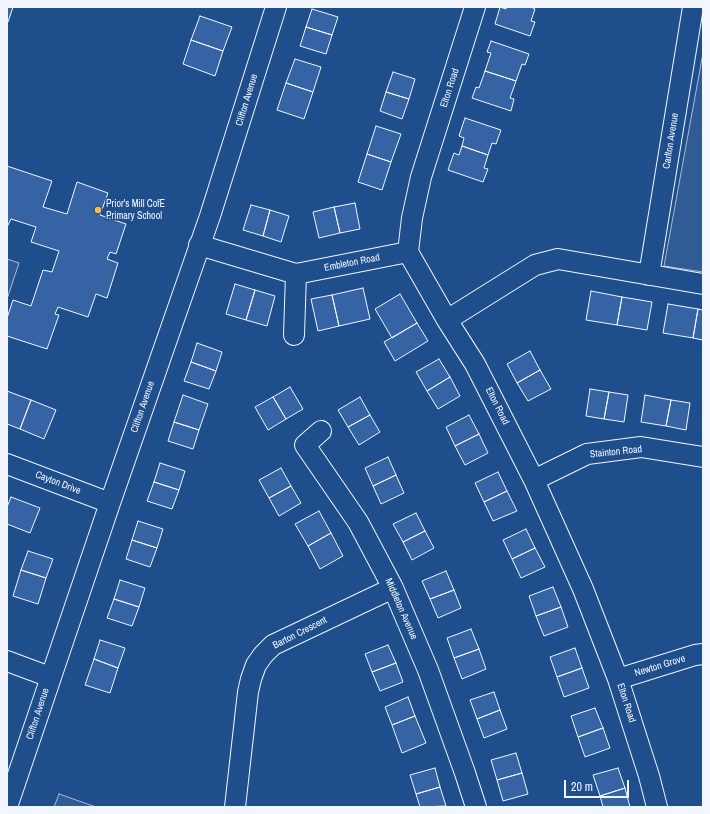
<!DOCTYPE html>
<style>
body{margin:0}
#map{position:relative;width:710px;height:814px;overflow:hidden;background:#1f4e8c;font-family:"Archivo Narrow",sans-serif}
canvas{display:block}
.frame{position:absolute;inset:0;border:8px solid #f2f6ff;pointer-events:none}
.scale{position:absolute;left:564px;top:780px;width:65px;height:18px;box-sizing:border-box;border:2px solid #f2f6ff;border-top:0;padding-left:5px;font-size:12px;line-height:14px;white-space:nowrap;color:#f2f6ff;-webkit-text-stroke:3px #1f4e8c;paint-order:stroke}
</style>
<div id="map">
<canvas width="710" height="814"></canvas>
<div class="frame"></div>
<div class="scale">20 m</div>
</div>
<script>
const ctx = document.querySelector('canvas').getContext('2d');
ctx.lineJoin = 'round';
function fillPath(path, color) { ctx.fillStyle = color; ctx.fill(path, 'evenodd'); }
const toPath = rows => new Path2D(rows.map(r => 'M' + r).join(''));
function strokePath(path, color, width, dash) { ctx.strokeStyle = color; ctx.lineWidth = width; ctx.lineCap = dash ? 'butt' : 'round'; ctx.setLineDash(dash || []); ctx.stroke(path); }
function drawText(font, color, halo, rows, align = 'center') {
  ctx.font = font + ' "Archivo Narrow",sans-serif'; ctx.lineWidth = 3; ctx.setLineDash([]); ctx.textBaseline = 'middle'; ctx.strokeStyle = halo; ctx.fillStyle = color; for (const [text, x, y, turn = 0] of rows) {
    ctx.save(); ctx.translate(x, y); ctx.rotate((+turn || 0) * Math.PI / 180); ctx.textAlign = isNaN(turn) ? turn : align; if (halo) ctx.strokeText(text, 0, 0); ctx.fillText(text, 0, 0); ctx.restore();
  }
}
const built = toPath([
 [703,53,703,272,664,266,703,53],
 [7,259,19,263,7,299,7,259],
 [59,794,96,807,54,807,59,794]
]);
fillPath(built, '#305b95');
strokePath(built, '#a8bbd7', 1);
const building = toPath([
 [7,7,13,7,8,22,7,21,7,7],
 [500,7,506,9,506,7,531,7,535,9,531,21,535,22,530,36,495,24,500,7],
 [312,9,338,17,332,35,306,27,312,9],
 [200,16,232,27,223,51,191,40,200,16],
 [306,27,332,35,326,54,300,46,306,27],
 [191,40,223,51,215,76,183,64,191,40],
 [491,41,529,54,525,65,522,64,516,81,485,71,491,53,487,52,491,41],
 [295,59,321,67,313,92,286,83,295,59],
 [485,71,516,81,510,98,514,99,511,111,472,98,476,87,479,88,485,71],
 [393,72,415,79,409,99,386,92,393,72],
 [286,83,313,92,304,119,277,110,286,83],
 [386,92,409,99,402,119,380,111,386,92],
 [465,118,501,130,496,144,492,143,488,155,462,146,464,138,459,136,465,118],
 [376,126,401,134,391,162,367,154,376,126],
 [462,146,488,155,484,168,488,169,483,182,448,170,454,153,459,155,462,146],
 [367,154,391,162,382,190,358,182,367,154],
 [7,166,52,181,43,207,67,214,77,182,108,193,100,215,126,224,116,254,110,252,107,259,118,263,107,298,96,294,88,317,58,307,55,314,59,315,47,349,7,336,7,318,13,300,31,306,43,270,52,272,59,251,31,242,36,227,11,219,7,227,7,166],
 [355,203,360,229,340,233,334,207,355,203],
 [251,205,270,210,263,236,243,230,251,205],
 [334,207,340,233,319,238,313,212,334,207],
 [270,210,289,216,281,242,263,236,270,210],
 [235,284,255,290,246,320,226,314,235,284],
 [363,288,370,319,339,326,332,295,363,288],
 [255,290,275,296,267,326,246,320,255,290],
 [591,291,622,297,617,325,586,320,591,291],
 [400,294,417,323,392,338,375,309,400,294],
 [332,295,339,326,318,331,311,299,332,295],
 [622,297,652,302,647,330,617,325,622,297],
 [668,304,698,309,693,338,663,333,668,304],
 [698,309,703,310,703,340,693,338,698,309],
 [417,323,428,341,395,361,384,342,417,323],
 [197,343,222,352,216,371,191,362,197,343],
 [530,351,540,370,517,383,507,364,530,351],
 [439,359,450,377,427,391,416,372,439,359],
 [191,362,216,371,209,389,184,381,191,362],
 [540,370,551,389,528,401,517,383,540,370],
 [450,377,460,396,438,409,427,391,450,377],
 [290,387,303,409,286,419,273,397,290,387],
 [590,389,609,392,604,419,586,416,590,389],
 [7,391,31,400,20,429,7,424,7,391],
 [609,392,628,395,624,422,604,419,609,392],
 [183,395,208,404,199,430,174,422,183,395],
 [645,395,671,400,666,426,641,422,645,395],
 [273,397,286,419,268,430,255,407,273,397],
 [360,397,370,415,348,427,338,410,360,397],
 [31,400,56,410,44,439,20,429,31,400],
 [671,400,690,403,686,430,666,426,671,400],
 [370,415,380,432,359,445,348,427,370,415],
 [469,415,479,434,455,446,446,427,469,415],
 [174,422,199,430,193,449,168,441,174,422],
 [479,434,488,453,465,465,455,446,479,434],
 [388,457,396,475,373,486,365,468,388,457],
 [160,463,185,471,179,490,154,482,160,463],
 [281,468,291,486,269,498,259,480,281,468],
 [498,472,507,491,484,502,475,483,498,472],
 [396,475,404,493,381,504,373,486,396,475],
 [154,482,179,490,172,509,147,501,154,482],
 [291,486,301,503,279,516,269,498,291,486],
 [507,491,517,511,493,521,484,502,507,491],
 [11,497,40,508,30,533,7,524,7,507,11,497],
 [319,511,331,533,308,546,295,524,319,511],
 [416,513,425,531,403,542,393,524,416,513],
 [138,521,163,529,157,548,132,540,138,521],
 [526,529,535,548,512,559,503,540,526,529],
 [425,531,434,548,412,560,403,542,425,531],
 [331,533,343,556,320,569,308,546,331,533],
 [132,540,157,548,150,567,126,559,132,540],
 [535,548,545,567,521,578,512,559,535,548],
 [28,551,53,559,46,578,21,570,28,551],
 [21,570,46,578,38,604,13,596,21,570],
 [446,571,454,590,430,599,422,581,446,571],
 [120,580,145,588,139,607,114,599,120,580],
 [553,587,561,607,536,616,529,596,553,587],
 [454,590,461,608,438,618,430,599,454,590],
 [114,599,139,607,132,626,107,618,114,599],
 [561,607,568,627,544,636,536,616,561,607],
 [471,629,479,649,454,658,447,638,471,629],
 [100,640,125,648,118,668,94,659,100,640],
 [388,645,396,663,372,672,365,654,388,645],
 [575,648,582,668,557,677,550,657,575,648],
 [479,649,486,669,462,679,454,658,479,649],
 [94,659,118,668,110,693,85,685,94,659],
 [396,663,403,682,380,691,372,672,396,663],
 [582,668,589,688,564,697,557,677,582,668],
 [494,692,500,710,477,719,470,700,494,692],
 [408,697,415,716,392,725,385,707,408,697],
 [595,708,603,728,578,737,571,716,595,708],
 [500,710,507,729,484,738,477,719,500,710],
 [415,716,426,743,402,753,392,725,415,716],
 [603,728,610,748,585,757,578,737,603,728],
 [516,753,522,773,497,780,491,760,516,753],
 [435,768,440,787,416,794,410,775,435,768],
 [618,768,625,788,600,796,593,775,618,768],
 [522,773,528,794,503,801,497,780,522,773],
 [440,787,446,806,420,807,416,794,440,787],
 [625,788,630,807,603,807,600,796,625,788]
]);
fillPath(building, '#3563a3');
strokePath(building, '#f2f6ff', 1);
const minor = toPath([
 [475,7,421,177,412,218,408,252,447,320,475,364,534,480,583,589,618,679,649,776,657,807],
 [199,245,296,274,408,252],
 [649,275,693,7],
 [447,320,535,265,558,259,703,284],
 [294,335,296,274],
 [321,431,305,445,358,522,393,588,428,670,465,773,476,807],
 [7,464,110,503],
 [534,480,587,454,641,447,703,457],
 [7,661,50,677],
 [618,679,695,655,703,654],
 [7,807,110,503,210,216,276,7],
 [235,807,248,692,251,679,256,665,263,655,273,645,393,588]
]);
strokePath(minor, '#f2f6ff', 22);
strokePath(minor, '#1f4e8c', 20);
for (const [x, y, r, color] of [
 [98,210,4,"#ffb74d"]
]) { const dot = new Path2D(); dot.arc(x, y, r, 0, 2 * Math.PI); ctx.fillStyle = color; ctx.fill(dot); strokePath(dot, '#1f4e8c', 1.5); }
drawText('10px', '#f2f6ff', '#1f4e8c', [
 ["Elton Road",450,88,-72],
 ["Clifton Avenue",247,100,-73],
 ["Carlton Avenue",671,141,-81],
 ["Embleton Road",352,263,-11],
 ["Elton Road",497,406,63],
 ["Clifton Avenue",143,407,-71],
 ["Stainton Road",616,452,-6],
 ["Cayton Drive",58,483,21],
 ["Middleton Avenue",401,609,66],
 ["Barton Crescent",300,633,-27],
 ["Newton Grove",660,666,-17],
 ["Elton Road",626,703,72],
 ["Clifton Avenue",38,714,-72]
]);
drawText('10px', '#f2f6ff', '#1f4e8c', [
 ["Prior's Mill CofE",106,204],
 ["Primary School",106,216]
], 'left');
</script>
